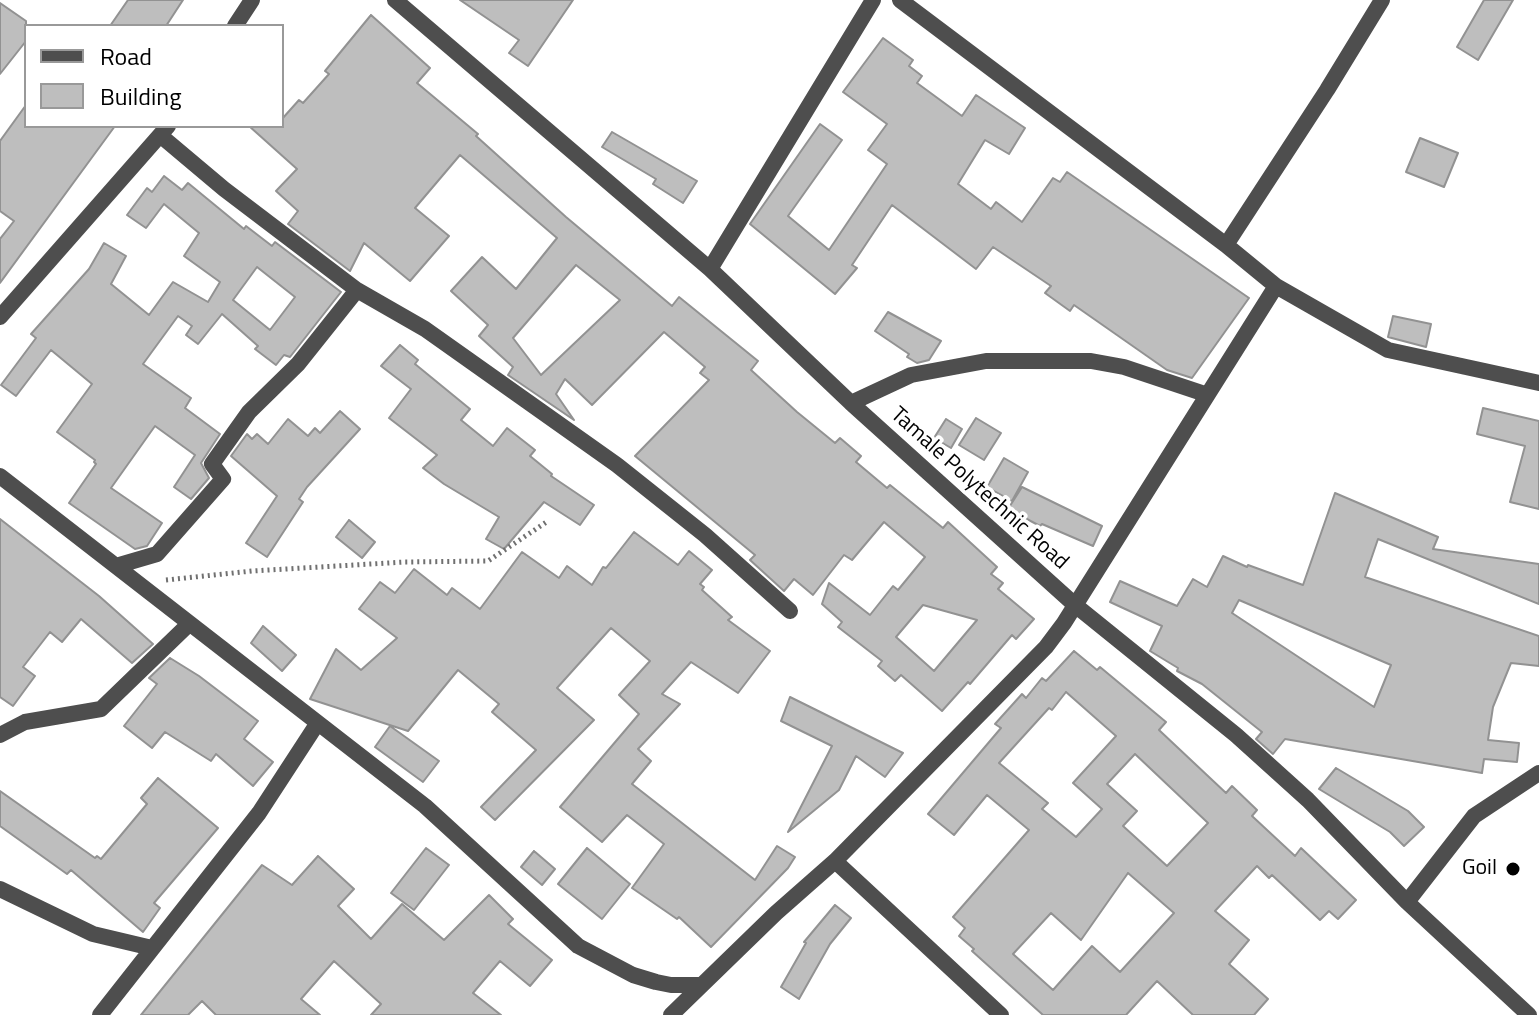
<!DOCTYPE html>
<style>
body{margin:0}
#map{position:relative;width:1539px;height:1015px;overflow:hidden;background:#fff;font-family:"Titillium Web",sans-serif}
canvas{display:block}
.legend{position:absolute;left:24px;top:24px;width:260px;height:104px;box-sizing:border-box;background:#fff;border:2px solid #999;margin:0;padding:10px 14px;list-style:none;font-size:24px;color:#000}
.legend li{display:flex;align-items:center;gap:16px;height:40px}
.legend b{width:40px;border:2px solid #999}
</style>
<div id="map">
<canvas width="1539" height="1015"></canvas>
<ul class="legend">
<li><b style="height:10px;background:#4e4e4e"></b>Road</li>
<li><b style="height:22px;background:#bebebe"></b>Building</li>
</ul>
</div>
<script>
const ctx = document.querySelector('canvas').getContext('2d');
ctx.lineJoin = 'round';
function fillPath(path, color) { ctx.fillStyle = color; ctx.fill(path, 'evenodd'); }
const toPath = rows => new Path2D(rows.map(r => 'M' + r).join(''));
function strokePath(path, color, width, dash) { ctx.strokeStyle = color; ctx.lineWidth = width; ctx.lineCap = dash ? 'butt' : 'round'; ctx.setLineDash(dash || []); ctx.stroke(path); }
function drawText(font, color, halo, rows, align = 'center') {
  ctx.font = font + ' "Titillium Web",sans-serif'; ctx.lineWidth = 7; ctx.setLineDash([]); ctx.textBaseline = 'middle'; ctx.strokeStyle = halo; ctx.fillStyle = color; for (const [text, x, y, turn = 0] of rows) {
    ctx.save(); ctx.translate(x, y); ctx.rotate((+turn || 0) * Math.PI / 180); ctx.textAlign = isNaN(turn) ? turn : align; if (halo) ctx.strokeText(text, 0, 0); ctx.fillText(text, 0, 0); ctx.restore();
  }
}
const building = toPath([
 [128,0,183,0,166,26,110,26,128,0],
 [460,0,573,0,528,66,509,53,519,40,460,0],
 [1484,0,1513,0,1478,60,1457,47,1484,0],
 [0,3,26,21,26,41,0,74,0,3],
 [371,15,430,68,417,83,478,134,476,136,566,217,672,306,679,297,758,361,751,370,797,412,835,443,840,438,861,456,856,462,887,488,890,485,943,528,948,522,997,567,991,574,1003,583,998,589,1034,619,1016,639,1012,635,970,684,968,682,942,711,901,675,895,681,878,666,882,661,838,627,842,622,822,604,829,583,870,615,893,586,898,590,925,557,884,522,852,560,844,555,813,595,794,579,784,591,750,560,755,555,635,456,709,380,700,373,705,367,664,332,592,405,565,379,556,394,574,420,508,375,513,367,479,336,488,325,451,291,482,257,516,289,557,238,460,155,415,208,449,236,410,281,364,243,350,271,288,224,298,211,276,191,297,169,249,126,282,126,282,119,299,100,303,103,329,74,325,71,371,15],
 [576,265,620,300,541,375,513,338,576,265],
 [923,605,977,620,934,671,896,637,923,605],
 [883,38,913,60,909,66,922,76,917,83,962,116,976,95,1025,128,1009,154,985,140,958,184,991,209,996,202,1022,222,1053,178,1060,182,1067,172,1249,298,1192,378,1167,370,1074,305,1070,311,1045,293,1051,286,993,247,976,269,892,205,852,265,857,268,835,294,750,224,820,124,842,140,788,216,829,250,887,164,868,150,887,124,843,92,883,38],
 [26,105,26,126,115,126,0,283,0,239,14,221,0,211,0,141,26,105],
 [612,132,697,181,683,203,653,184,656,179,602,147,612,132],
 [1420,138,1458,153,1444,187,1406,172,1420,138],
 [164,176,182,190,188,183,244,229,246,226,272,246,275,242,341,292,290,357,284,355,276,365,255,349,258,346,222,314,198,344,186,335,192,326,178,316,143,364,191,398,185,408,220,434,201,463,209,478,191,499,174,487,195,455,155,426,111,488,162,523,147,546,135,549,69,503,96,464,94,462,95,460,57,432,92,384,51,350,16,396,1,385,36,338,31,334,89,269,104,243,126,256,111,284,149,315,173,282,208,302,220,282,184,256,199,233,164,204,146,228,127,215,147,188,152,192,164,176],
 [257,267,295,297,270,330,233,300,257,267],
 [888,312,941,341,929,360,917,363,907,357,909,354,875,331,888,312],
 [1393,316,1431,324,1426,347,1388,337,1393,316],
 [400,345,418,360,415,364,470,409,461,420,493,446,507,428,535,450,530,456,552,474,551,476,594,505,580,525,544,502,504,549,486,539,499,517,444,484,423,468,437,455,389,418,411,389,381,366,400,345],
 [1483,408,1539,421,1539,509,1510,502,1525,446,1477,434,1483,408],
 [340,411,360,429,307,487,299,499,303,502,267,557,246,543,277,496,231,456,247,434,252,439,257,434,268,444,288,419,308,436,315,428,320,433,340,411],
 [976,418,1001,433,984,460,959,445,976,418],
 [946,419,962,429,951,448,934,438,946,419],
 [1004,458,1028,472,1012,501,987,487,1004,458],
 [1022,487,1102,526,1093,546,1042,524,1040,526,1008,509,1022,487],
 [1335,493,1438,537,1433,549,1539,564,1539,604,1378,539,1365,577,1539,636,1539,666,1511,663,1493,707,1488,740,1519,743,1517,762,1484,759,1482,773,1285,739,1273,754,1256,739,1262,732,1202,684,1177,671,1178,668,1150,651,1162,626,1110,602,1120,581,1177,606,1193,579,1207,587,1223,556,1247,567,1248,565,1303,585,1335,493],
 [1239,600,1391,665,1374,707,1232,613,1239,600],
 [0,519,99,596,153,644,132,663,81,619,62,642,50,632,23,667,35,676,13,706,0,697,0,519],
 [349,520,375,542,362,558,336,537,349,520],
 [634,532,678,565,689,551,712,570,700,584,704,587,702,590,732,617,728,620,770,651,738,693,691,662,662,694,680,704,638,749,651,761,632,784,755,880,777,846,795,857,788,868,711,947,679,917,677,919,632,888,664,844,627,815,602,842,560,807,639,714,619,695,650,661,611,628,557,688,594,720,495,820,481,807,536,750,492,712,499,704,458,670,408,731,310,699,336,649,361,670,397,638,359,609,380,582,395,593,414,569,447,595,452,588,480,609,522,552,559,578,567,566,592,585,603,567,606,568,634,532],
 [263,626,296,655,282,671,251,643,263,626],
 [1074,651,1097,670,1100,667,1166,722,1159,730,1226,793,1232,786,1257,810,1252,816,1295,856,1301,848,1356,900,1338,919,1329,911,1320,920,1272,875,1269,878,1257,866,1215,911,1249,940,1229,964,1268,999,1254,1015,1193,1015,1157,981,1126,1015,1043,1015,972,951,974,949,959,936,965,928,953,917,1029,830,987,795,954,835,928,814,1001,728,995,724,1022,694,1026,698,1042,678,1046,681,1074,651],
 [1066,692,1116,736,1073,783,1102,809,1076,837,1042,809,1048,803,999,763,1049,708,1052,710,1066,692],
 [1135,754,1208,823,1167,866,1123,826,1137,811,1107,784,1135,754],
 [1128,873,1174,913,1120,972,1092,946,1053,990,1013,954,1051,913,1081,940,1128,873],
 [170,658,199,676,258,721,244,739,273,762,253,786,216,754,211,761,165,732,152,748,124,726,157,684,149,678,170,658],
 [790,697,903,753,885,777,856,756,839,790,788,832,832,746,781,721,790,697],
 [390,726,439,761,423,782,375,747,390,726],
 [1336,768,1408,811,1424,827,1404,846,1390,832,1319,789,1336,768],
 [158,778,218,828,154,903,160,908,143,932,71,870,67,874,0,826,0,791,95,858,97,856,101,859,147,804,141,798,158,778],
 [426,848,449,865,414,910,391,893,426,848],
 [587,848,630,884,602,919,558,884,587,848],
 [534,851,555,869,542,885,521,867,534,851],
 [318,856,354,889,338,906,371,939,402,904,444,940,489,895,513,919,508,924,552,960,530,986,500,961,473,993,501,1015,371,1015,381,1004,334,961,301,999,320,1015,216,1015,202,1001,188,1015,141,1015,262,865,292,885,318,856],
 [835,905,851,918,830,944,799,999,781,987,806,943,804,942,835,905]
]);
fillPath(building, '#bebebe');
strokePath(building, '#929292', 2);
strokePath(toPath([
 [166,580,252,571,405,562,488,561,548,521]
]), '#707070', 5, [2, 4]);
strokePath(toPath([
 [395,0,710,269,851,403,1075,605,1236,735,1308,800,1407,902,1529,1015],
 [900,0,1226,245,1276,286,1388,350,1539,383],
 [235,26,252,0],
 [161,136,224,189,357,290,425,329,617,465,705,535,790,611],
 [1226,245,1327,90,1382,0],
 [710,269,873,0],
 [0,317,168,126],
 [851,403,911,375,986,361,1091,361,1124,367,1205,394],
 [0,476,425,806,578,946,633,975,656,982,671,985,701,985],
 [116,566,157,554,223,479,212,464,249,412,298,364,357,290],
 [0,735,25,722,101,709,189,624],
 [835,861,1001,1015],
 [0,889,93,934,152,948],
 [1407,902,1474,816,1539,773],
 [100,1015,259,813,317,724],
 [671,1015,776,913,835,861,1046,647,1064,623,1276,286]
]), '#4e4e4e', 16);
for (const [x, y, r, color] of [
 [1513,869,8,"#000"]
]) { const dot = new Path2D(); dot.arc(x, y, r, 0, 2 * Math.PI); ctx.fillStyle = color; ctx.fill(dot); strokePath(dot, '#fff', 3); }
drawText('22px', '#000', '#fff', [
 ["Tamale Polytechnic Road",979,489,42]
]);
drawText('22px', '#000', '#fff', [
 ["Goil",1497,869]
], 'right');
</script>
